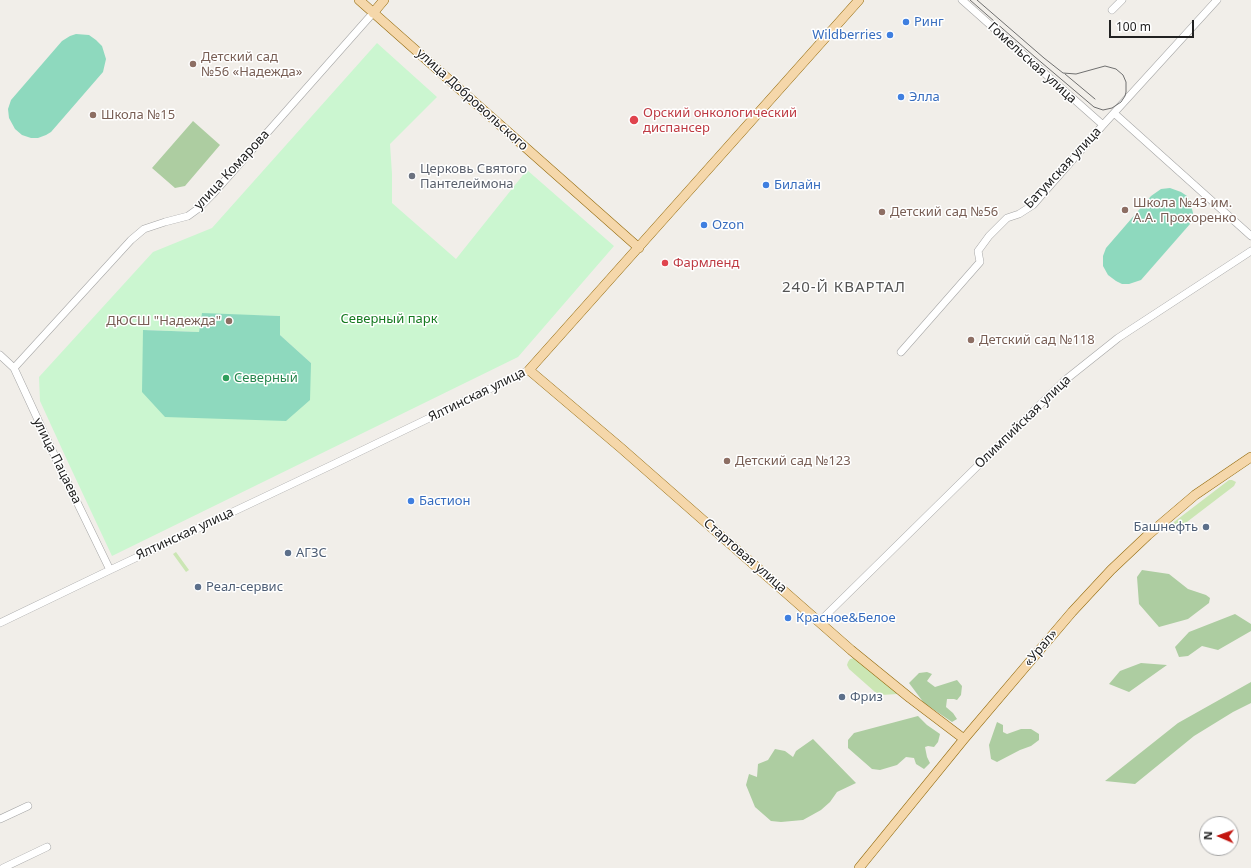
<!DOCTYPE html>
<meta charset="utf-8">
<style>
body{margin:0}
#map{position:relative;width:1251px;height:868px;overflow:hidden;background:#f1eee9;font-family:"Noto Sans",sans-serif}
canvas{display:block}
.north{position:absolute;left:1199px;top:816px;width:40px;height:40px;box-sizing:border-box;background:#fff;border:1px solid #a6a6a6;border-radius:50%;rotate:272deg;font-size:11px;font-weight:700;line-height:16px;text-align:center;color:#212121}
.north::after{content:'';display:block;margin:auto;width:14px;height:18px;background:#c31610;clip-path:polygon(50% 0,100% 100%,50% 72%,0 100%)}
.scale{position:absolute;left:1109px;top:20px;width:85px;height:18px;box-sizing:border-box;border:2px solid #212121;border-top:0;padding-left:5px;font-size:12px;line-height:14px;white-space:nowrap;color:#212121;-webkit-text-stroke:3px #fff;paint-order:stroke}
</style>
<div id="map">
<canvas width="1251" height="868"></canvas>
<div class="north">N</div>
<div class="scale">100 m</div>
</div>
<script>
const ctx = document.querySelector('canvas').getContext('2d');
ctx.lineJoin = 'round';
function fillPath(path, color) { ctx.fillStyle = color; ctx.fill(path, 'evenodd'); }
const toPath = rows => new Path2D(rows.map(r => 'M' + r).join(''));
function strokePath(path, color, width, dash) { ctx.strokeStyle = color; ctx.lineWidth = width; ctx.lineCap = dash ? 'butt' : 'round'; ctx.setLineDash(dash || []); ctx.stroke(path); }
function drawText(font, color, halo, rows, align = 'center') {
  ctx.font = font + ' "Noto Sans",sans-serif'; ctx.lineWidth = 3; ctx.setLineDash([]); ctx.textBaseline = 'middle'; ctx.strokeStyle = halo; ctx.fillStyle = color; for (const [text, x, y, turn = 0] of rows) {
    ctx.save(); ctx.translate(x, y); ctx.rotate((+turn || 0) * Math.PI / 180); ctx.textAlign = isNaN(turn) ? turn : align; if (halo) ctx.strokeText(text, 0, 0); ctx.fillText(text, 0, 0); ctx.restore();
  }
}
fillPath(toPath([
 [1229,480,1232,480,1236,482,1234,486,1179,528,1175,529,1173,526,1174,522],
 [176,552,189,570,186,572,173,554],
 [854,658,898,694,881,695,875,692,849,669,847,665,848,662,850,659]
]), '#cbe6b4');
fillPath(toPath([
 [193,121,220,145,185,186,175,188,152,168],
 [1142,570,1169,574,1188,589,1206,595,1210,598,1209,603,1188,619,1159,627,1139,604,1137,577],
 [1235,614,1251,624,1251,631,1218,650,1202,646,1188,656,1179,657,1175,647,1189,632],
 [1141,663,1167,665,1129,692,1109,684,1120,671],
 [927,672,932,674,927,681,935,687,957,680,962,686,961,695,957,700,954,699,947,699,946,707,953,713,957,719,952,722,924,703,909,683,919,673],
 [1251,682,1251,703,1233,712,1194,736,1135,784,1105,781,1178,723],
 [918,716,927,725,940,734,938,742,934,747,928,746,925,747,927,757,930,763,924,769,916,764,914,758,906,757,897,765,880,770,872,769,848,748,848,740,854,733],
 [997,722,1003,725,1003,732,1007,734,1021,729,1031,729,1039,734,1039,740,1031,746,1020,750,997,762,991,759,989,745],
 [813,739,856,783,837,792,830,802,821,810,803,820,781,822,771,821,755,807,746,785,749,774,757,777,758,764,768,760,775,749,785,751,793,757,796,751]
]), '#adcda1');
fillPath(toPath([
 [377,43,437,97,390,144,392,174,392,203,456,259,527,170,614,246,518,357,112,556,67,460,40,401,39,377,153,252,212,228],
 [202,314,280,316,280,335,311,363,143,330,199,332]
]), '#cbf6d0');
fillPath(toPath([
 [76,34,89,35,96,40,102,46,106,59,103,72,51,132,46,135,38,138,31,138,22,135,15,129,9,118,8,109,11,100,62,41,70,36],
 [1170,188,1181,192,1187,196,1190,201,1193,213,1190,224,1141,280,1129,284,1122,284,1116,281,1108,275,1103,266,1103,256,1106,248,1151,196,1161,189],
 [202,313,280,316,280,335,311,363,310,400,286,421,165,417,142,392,143,330,199,332]
]), '#8ed9be');
const minor = toPath([
 [962,0,1103,125],
 [1112,10,1122,0],
 [1114,113,1251,236],
 [901,352,980,262,978,251,989,236,1007,218,1019,214,1033,205,1103,125,1217,0],
 [0,355,14,368,58,463,110,570],
 [14,368,131,240,144,229,165,222,188,216,199,208,212,195,373,13],
 [819,622,1064,381,1118,338,1251,251],
 [0,623,110,570,334,464,529,370],
 [0,819,28,806],
 [3,868,47,847]
]);
const major = toPath([
 [359,0,639,248],
 [859,0,529,370,621,448,851,650,910,698,964,739],
 [373,13,384,0],
 [859,868,964,739,1072,612,1111,570,1148,535,1195,495,1251,457]
]);
strokePath(minor, '#a5a5a5', 8);
strokePath(major, '#936a0c', 10);
strokePath(minor, '#fff', 7);
strokePath(major, '#f5d7aa', 9);
strokePath(toPath([
 [970,0,1035,57,1094,107,1103,110,1112,108,1121,102,1125,96,1126,92,1126,82,1123,75,1116,69,1105,66,1076,74,1063,73,1044,58,977,0],
 [1065,74,1095,99]
]), '#6f6f6f', 1);
for (const [x, y, r, color] of [
 [906,22,4,"#3f7fe0"],
 [890,35,4,"#3f7fe0"],
 [193,64,4,"#8d6e63"],
 [901,97,4,"#3f7fe0"],
 [93,115,4,"#8d6e63"],
 [634,120,5,"#e0444e"],
 [412,176,4,"#6b7280"],
 [766,185,4,"#3f7fe0"],
 [1125,210,4,"#8d6e63"],
 [882,212,4,"#8d6e63"],
 [704,225,4,"#3f7fe0"],
 [665,263,4,"#e0444e"],
 [229,321,4,"#8d6e63"],
 [971,340,4,"#8d6e63"],
 [226,378,4,"#2e9e5b"],
 [727,461,4,"#8d6e63"],
 [411,501,4,"#3f7fe0"],
 [1206,527,4,"#5c6f8a"],
 [288,553,4,"#5c6f8a"],
 [198,587,4,"#5c6f8a"],
 [788,618,4,"#3f7fe0"],
 [842,697,4,"#5c6f8a"]
]) { const dot = new Path2D(); dot.arc(x, y, r, 0, 2 * Math.PI); ctx.fillStyle = color; ctx.fill(dot); strokePath(dot, '#fff', 1.5); }
drawText('13px', '#366cbe', '#fff', [
 ["Ринг",914,22],
 ["Wildberries",882,35,"right"],
 ["Элла",909,97],
 ["Билайн",774,185],
 ["Ozon",712,225],
 ["Бастион",419,501],
 ["Красное&Белое",796,618]
], 'left');
drawText('13px', '#785e54', '#fff', [
 ["Детский сад",201,57],
 ["№56 «Надежда»",201,72],
 ["Школа №15",101,115],
 ["Школа №43 им.",1133,203],
 ["А.А. Прохоренко",1133,218],
 ["Детский сад №56",890,212],
 ["ДЮСШ \"Надежда\"",221,321,"right"],
 ["Детский сад №118",979,340],
 ["Детский сад №123",735,461]
], 'left');
drawText('13px', '#212121', '#fff', [
 ["Гомельская улица",1032,63,42],
 ["улица Добровольского",472,100,42],
 ["Батумская улица",1063,168,-47],
 ["улица Комарова",232,170,-47],
 ["Ялтинская улица",477,395,-26],
 ["Олимпийская улица",1023,422,-44],
 ["улица Пацаева",57,461,64],
 ["Ялтинская улица",185,534,-25],
 ["Стартовая улица",745,556,41],
 ["«Урал»",1041,648,-50]
]);
drawText('13px', '#be3a42', '#fff', [
 ["Орский онкологический",643,113],
 ["диспансер",643,128],
 ["Фармленд",673,263]
], 'left');
drawText('13px', '#5b616d', '#fff', [
 ["Церковь Святого",420,169],
 ["Пантелеймона",420,184]
], 'left');
drawText('13px', '#157a20', '#fff', [
 ["Северный парк",389,319]
]);
drawText('13px', '#27864d', '#fff', [
 ["Северный",234,378]
], 'left');
drawText('13px', '#4e5e75', '#fff', [
 ["Башнефть",1198,527,"right"],
 ["АГЗС",296,553],
 ["Реал-сервис",206,587],
 ["Фриз",850,697]
], 'left');
ctx.letterSpacing = '1px';
drawText('15px', '#545454', '#fff', [
 ["240-Й КВАРТАЛ",844,288]
]);
ctx.letterSpacing = '0px';
</script>
